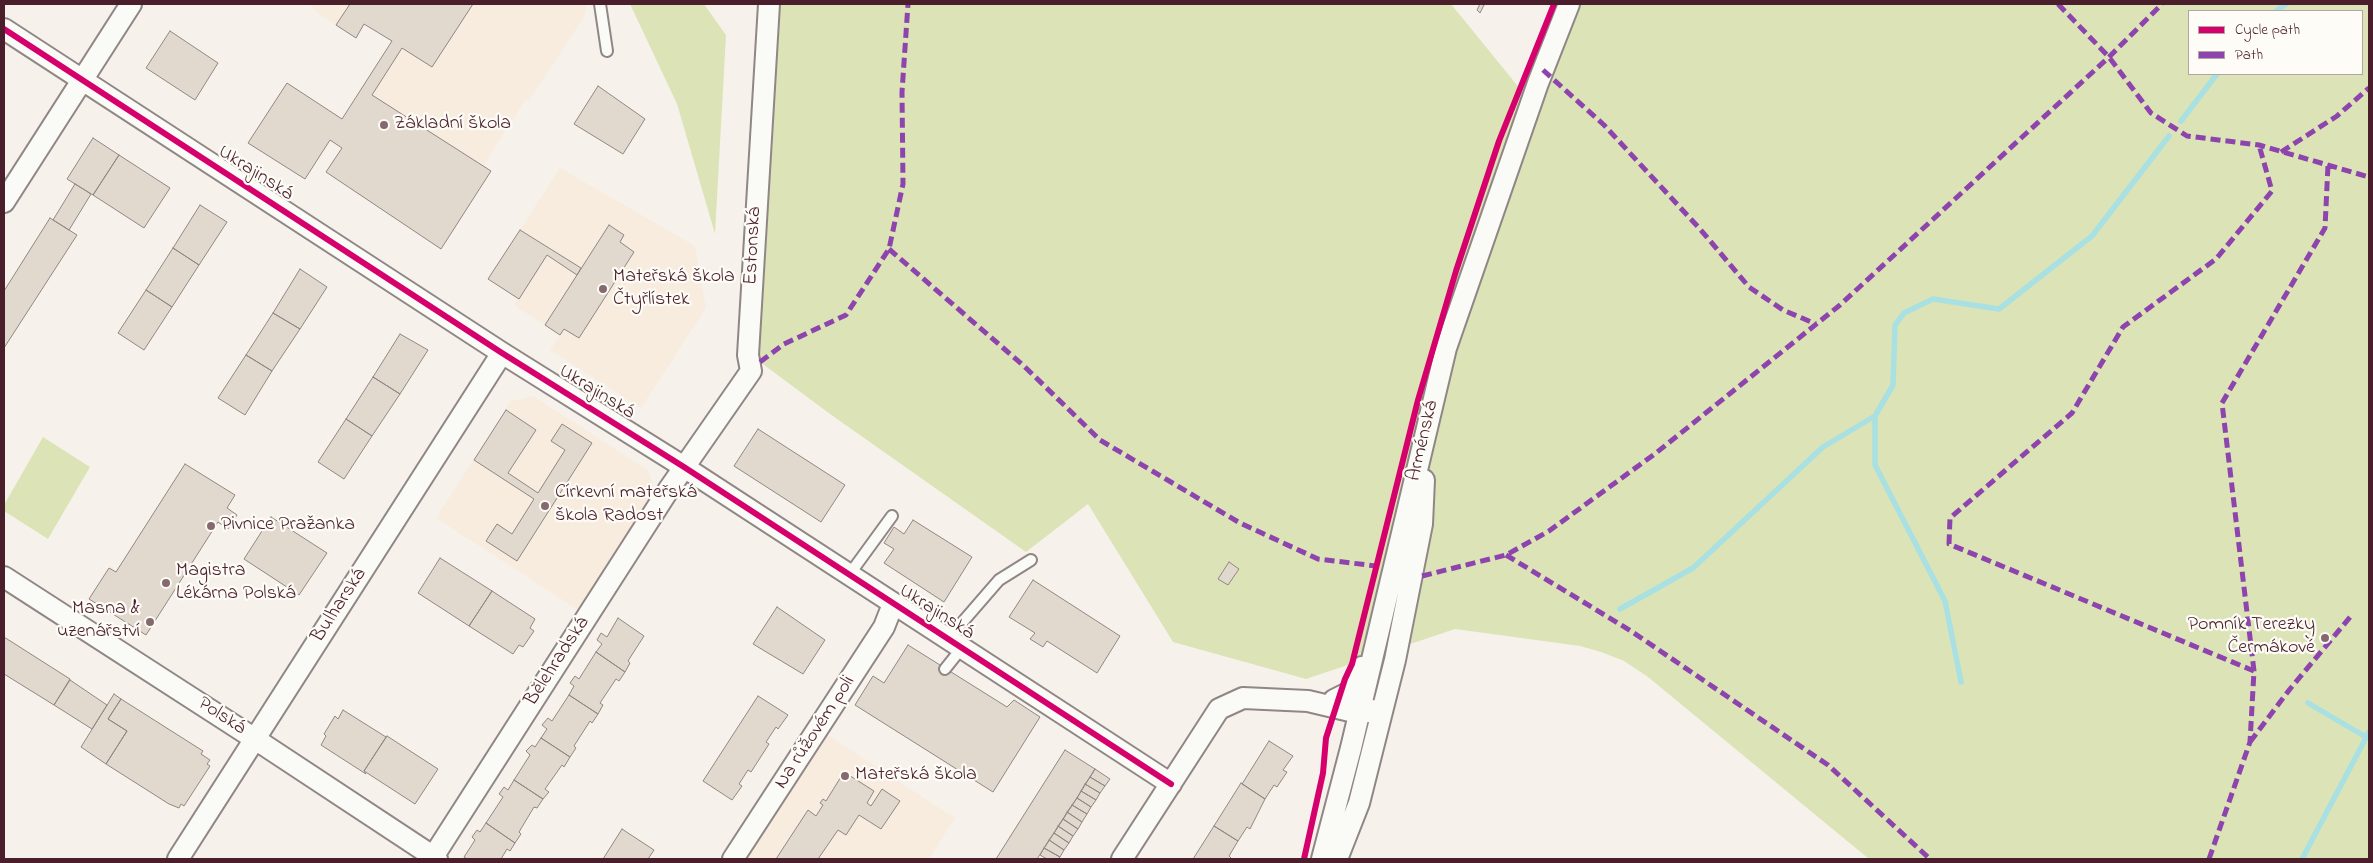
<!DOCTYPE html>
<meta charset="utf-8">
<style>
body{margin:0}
#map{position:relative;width:2373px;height:863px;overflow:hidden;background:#f6f2eb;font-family:"Indie Flower",sans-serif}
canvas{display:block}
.frame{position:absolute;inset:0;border:5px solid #4a1f2b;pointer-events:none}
.legend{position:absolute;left:2188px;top:10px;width:175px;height:65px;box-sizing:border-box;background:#fdfcf7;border:1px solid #b5a4a5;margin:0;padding:6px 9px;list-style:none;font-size:15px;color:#4a1f2b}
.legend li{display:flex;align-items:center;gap:10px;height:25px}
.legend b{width:25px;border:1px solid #b5a4a5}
</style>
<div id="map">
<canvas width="2373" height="863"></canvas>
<div class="frame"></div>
<ul class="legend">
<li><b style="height:6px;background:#d6006c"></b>Cycle path</li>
<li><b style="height:6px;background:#8e44ad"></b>Path</li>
</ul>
</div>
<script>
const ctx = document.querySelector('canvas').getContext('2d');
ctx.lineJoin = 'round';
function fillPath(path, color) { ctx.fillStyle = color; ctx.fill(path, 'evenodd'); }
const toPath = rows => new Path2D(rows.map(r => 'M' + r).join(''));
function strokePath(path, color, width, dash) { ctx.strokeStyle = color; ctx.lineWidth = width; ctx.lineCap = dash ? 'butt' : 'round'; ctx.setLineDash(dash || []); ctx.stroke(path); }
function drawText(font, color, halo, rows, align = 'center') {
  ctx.font = font + ' "Indie Flower",sans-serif'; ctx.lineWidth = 4.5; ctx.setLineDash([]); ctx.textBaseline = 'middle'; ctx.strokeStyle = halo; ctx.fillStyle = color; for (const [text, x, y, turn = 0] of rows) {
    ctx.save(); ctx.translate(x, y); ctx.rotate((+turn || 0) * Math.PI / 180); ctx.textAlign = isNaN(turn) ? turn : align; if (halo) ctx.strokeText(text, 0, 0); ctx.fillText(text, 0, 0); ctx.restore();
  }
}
fillPath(toPath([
 [310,4,587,4,584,17,529,101,526,99,483,166,491,171,441,249,326,172,342,148,330,140,305,179,248,143,287,83,342,119,392,42,365,24,356,38,317,13],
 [560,168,695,246,706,308,641,408,550,350,560,335,514,305,518,299,488,279],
 [533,396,649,471,655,494,580,611,436,518,511,401],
 [826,734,955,818,929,859,744,859]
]), '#f7ecdd');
fillPath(toPath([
 [630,4,704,4,726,35,715,234,677,104],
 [775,4,1451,4,1530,101,1580,4,2369,4,2369,859,1869,859,1648,677,1624,661,1601,652,1580,646,1455,629,1306,679,1173,642,1088,504,1026,552,830,414,752,356],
 [2189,11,2362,11,2362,74,2189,74],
 [43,437,90,467,48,539,4,511,4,505]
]), '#dce4b7');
strokePath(toPath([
 [2276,11,2286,4],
 [2181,121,2217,74],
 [1875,416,1875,465,1945,601,1961,682],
 [1620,609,1693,568,1823,447,1875,416,1893,385,1895,325,1904,313,1933,299,1999,309,2092,236,2169,136],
 [2308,703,2366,737],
 [2302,859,2369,732]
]), '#a9e0e2', 5.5);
const building = toPath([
 [350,4,473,4,432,67,402,48,372,95,491,171,441,249,326,172,342,148,330,140,305,179,248,143,287,83,342,119,392,41,364,24,356,38,336,25,350,4],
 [1480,4,1484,5,1480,13,1477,10,1480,4],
 [170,31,218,63,195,100,146,68,170,31],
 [598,86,645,119,623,154,574,124,598,86],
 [93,138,119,155,93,195,67,179,93,138],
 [119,155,170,188,144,228,93,195,119,155],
 [75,184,91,194,69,230,53,220,75,184],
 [200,205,227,222,199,265,173,248,200,205],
 [50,218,77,235,4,348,4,291,50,218],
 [609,225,624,235,620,242,634,252,579,338,564,329,560,335,545,325,609,225],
 [520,230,581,268,577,275,547,255,519,299,488,279,520,230],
 [173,248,199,265,172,307,146,290,173,248],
 [300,269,327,287,300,329,273,313,300,269],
 [146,290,172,307,144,350,118,333,146,290],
 [273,313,300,329,272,371,246,355,273,313],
 [400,334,428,350,400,394,373,377,400,334],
 [246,355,272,371,245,415,218,398,246,355],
 [373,377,400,394,372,436,346,419,373,377],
 [506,410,536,430,508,473,538,493,565,450,551,441,562,424,592,443,517,561,486,541,497,524,512,534,534,499,474,460,506,410],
 [346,419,372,436,344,479,318,462,346,419],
 [758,429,845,485,821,522,734,466,758,429],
 [185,464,235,495,227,508,237,515,228,529,218,522,146,635,89,599,109,568,116,572,185,464],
 [271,517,327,553,299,595,244,559,271,517],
 [913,520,972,557,944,602,884,563,894,549,884,543,894,527,904,534,913,520],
 [440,558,492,591,469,626,418,593,440,558],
 [1229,562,1239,569,1228,585,1218,579,1229,562],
 [1033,580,1120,636,1097,673,1047,641,1043,647,1030,639,1035,633,1009,617,1033,580],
 [492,591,535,619,530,628,534,631,523,647,519,645,513,654,469,626,492,591],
 [777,607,825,640,803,674,753,644,777,607],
 [618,618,644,636,628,661,630,663,625,672,596,652,602,644,597,640,601,633,607,637,618,618],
 [4,637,70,679,54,705,4,674,4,637],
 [908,645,1007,707,1014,700,1040,717,993,792,855,705,873,676,884,683,908,645],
 [596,652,625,672,619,681,616,679,600,703,603,705,598,714,569,695,574,686,570,683,575,676,579,679,596,652],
 [70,680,107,705,92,729,54,705,70,680],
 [114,694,121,699,108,719,127,731,106,764,81,747,114,694],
 [569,695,598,714,592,723,590,721,574,746,576,748,570,757,541,738,547,729,542,725,548,718,552,721,569,695],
 [758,696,788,715,778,729,776,727,766,742,769,744,751,772,748,770,739,784,742,786,732,800,703,781,758,696],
 [121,699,203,751,201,754,210,760,207,764,210,766,184,806,181,804,179,808,169,804,106,764,127,731,108,719,121,699],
 [343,710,386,737,364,771,366,774,321,745,326,736,324,734,335,716,338,719,343,710],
 [387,736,438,769,415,804,364,771,387,736],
 [541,738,570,757,564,767,562,765,545,789,549,792,543,799,514,780,530,755,526,751,532,745,535,747,541,738],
 [1269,741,1293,756,1283,770,1287,772,1277,787,1274,785,1265,799,1242,784,1269,741],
 [1065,750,1095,769,1077,798,1037,859,996,859,1065,750],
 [1095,769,1110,779,1105,786,1090,777,1095,769],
 [844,772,874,791,867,803,871,806,882,789,900,801,881,829,859,815,846,835,838,830,818,859,776,859,808,810,816,816,823,805,820,803,823,799,826,801,844,772],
 [1090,777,1105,786,1100,793,1085,784,1090,777],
 [514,780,543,799,537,808,534,807,519,832,521,834,515,843,486,823,503,797,499,794,504,787,508,790,514,780],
 [1241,783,1265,799,1250,829,1247,827,1238,841,1214,826,1241,783],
 [1085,784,1100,793,1096,800,1081,791,1085,784],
 [1081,791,1096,800,1091,807,1077,798,1081,791],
 [1077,798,1091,807,1087,814,1072,805,1077,798],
 [1072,805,1087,814,1082,822,1067,812,1072,805],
 [1067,812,1082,822,1078,829,1063,819,1067,812],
 [1063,819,1078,829,1073,836,1058,826,1063,819],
 [486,823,515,843,510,851,507,849,501,859,467,859,464,857,475,840,472,837,477,830,480,832,486,823],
 [1058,826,1073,836,1069,843,1054,833,1058,826],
 [1214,826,1238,841,1229,856,1232,859,1193,859,1214,826],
 [622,829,654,850,648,859,603,859,622,829],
 [1054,833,1069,843,1064,850,1049,840,1054,833],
 [1049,840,1064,850,1060,857,1044,848,1049,840],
 [1044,848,1060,857,1058,859,1047,859,1040,855,1044,848]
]);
fillPath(building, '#e2d9ce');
strokePath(building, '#908685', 1);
const lane = toPath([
 [600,4,607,51],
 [849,575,892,516],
 [947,640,999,580,1031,560],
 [945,669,961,649]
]);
const street = toPath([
 [4,29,502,353,684,467,1171,784],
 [4,202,131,4],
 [4,577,255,739,437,859],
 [1334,700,1348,693,1358,682,1362,667],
 [433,857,669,489,751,371,748,355,769,4],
 [178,859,502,353],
 [733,859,884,627,893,604],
 [1122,859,1219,709,1243,698,1308,701,1350,711,1368,712,1372,710],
 [1322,859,1351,748,1446,348,1538,83,1569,4],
 [1337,859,1359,803,1395,660,1422,524,1424,480]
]);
strokePath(lane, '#908685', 14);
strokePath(street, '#908685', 24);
strokePath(lane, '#fafaf7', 10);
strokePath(street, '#fafaf7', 20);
strokePath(toPath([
 [2058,4,2109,57,2151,113,2187,136,2259,145,2369,177],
 [1543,70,1604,125,1700,229,1749,287,1783,310,1816,324],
 [2281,152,2337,116,2369,88],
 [889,249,1024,366,1100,440,1240,523,1318,559,1376,566],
 [760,362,784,344,846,315,889,249,903,184,902,92,908,4],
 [1506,555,1631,631,1828,765,1930,859],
 [1422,576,1506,555,1549,531,1656,453,1840,305,2109,57,2162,4],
 [2254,671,1949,544,1950,518,2072,413,2123,327,2216,259,2272,191,2259,145],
 [2250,742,2290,689,2351,616],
 [2209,859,2250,742,2254,671,2222,403,2325,228,2328,165]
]), '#8e44ad', 5, [10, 5]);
strokePath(toPath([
 [4,29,502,353,684,467,1171,784],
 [1304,859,1323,773,1326,738,1345,679,1352,664,1418,400,1456,271,1499,141,1554,4]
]), '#d6006c', 6);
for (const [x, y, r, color] of [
 [384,125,5,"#86696e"],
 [603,289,5,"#86696e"],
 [545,506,5,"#86696e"],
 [211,526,5,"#86696e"],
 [166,583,5,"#86696e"],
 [150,622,5,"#86696e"],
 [2325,638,5,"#86696e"],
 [845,776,5,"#86696e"]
]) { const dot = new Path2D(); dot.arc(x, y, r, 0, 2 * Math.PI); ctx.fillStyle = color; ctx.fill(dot); strokePath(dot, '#fdfcf7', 2); }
drawText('20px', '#4a1f2b', '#fdfcf7', [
 ["Základní škola",394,125],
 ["Mateřská škola",613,278],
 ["Čtyřlístek",613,301],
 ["Církevní mateřská",555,494],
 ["škola Radost",555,517],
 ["Pivnice Pražanka",221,526],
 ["Magistra",176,572],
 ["Lékárna Polská",176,595],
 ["Masna &",140,610,"right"],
 ["uzenářství",140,633,"right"],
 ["Pomník Terezky",2315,626,"right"],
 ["Čermákové",2315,649,"right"],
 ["Mateřská škola",855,776]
], 'left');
drawText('20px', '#4a1f2b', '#fdfcf7', [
 ["Ukrajinská",255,174,33],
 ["Estonská",754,246,-87],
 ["Ukrajinská",596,393,32],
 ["Arménská",1424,441,-77],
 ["Bulharská",340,606,-57],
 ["Ukrajinská",936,613,33],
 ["Bělehradská",558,662,-57],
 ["Polská",221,717,33],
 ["Na růžovém poli",816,733,-57]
]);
</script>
